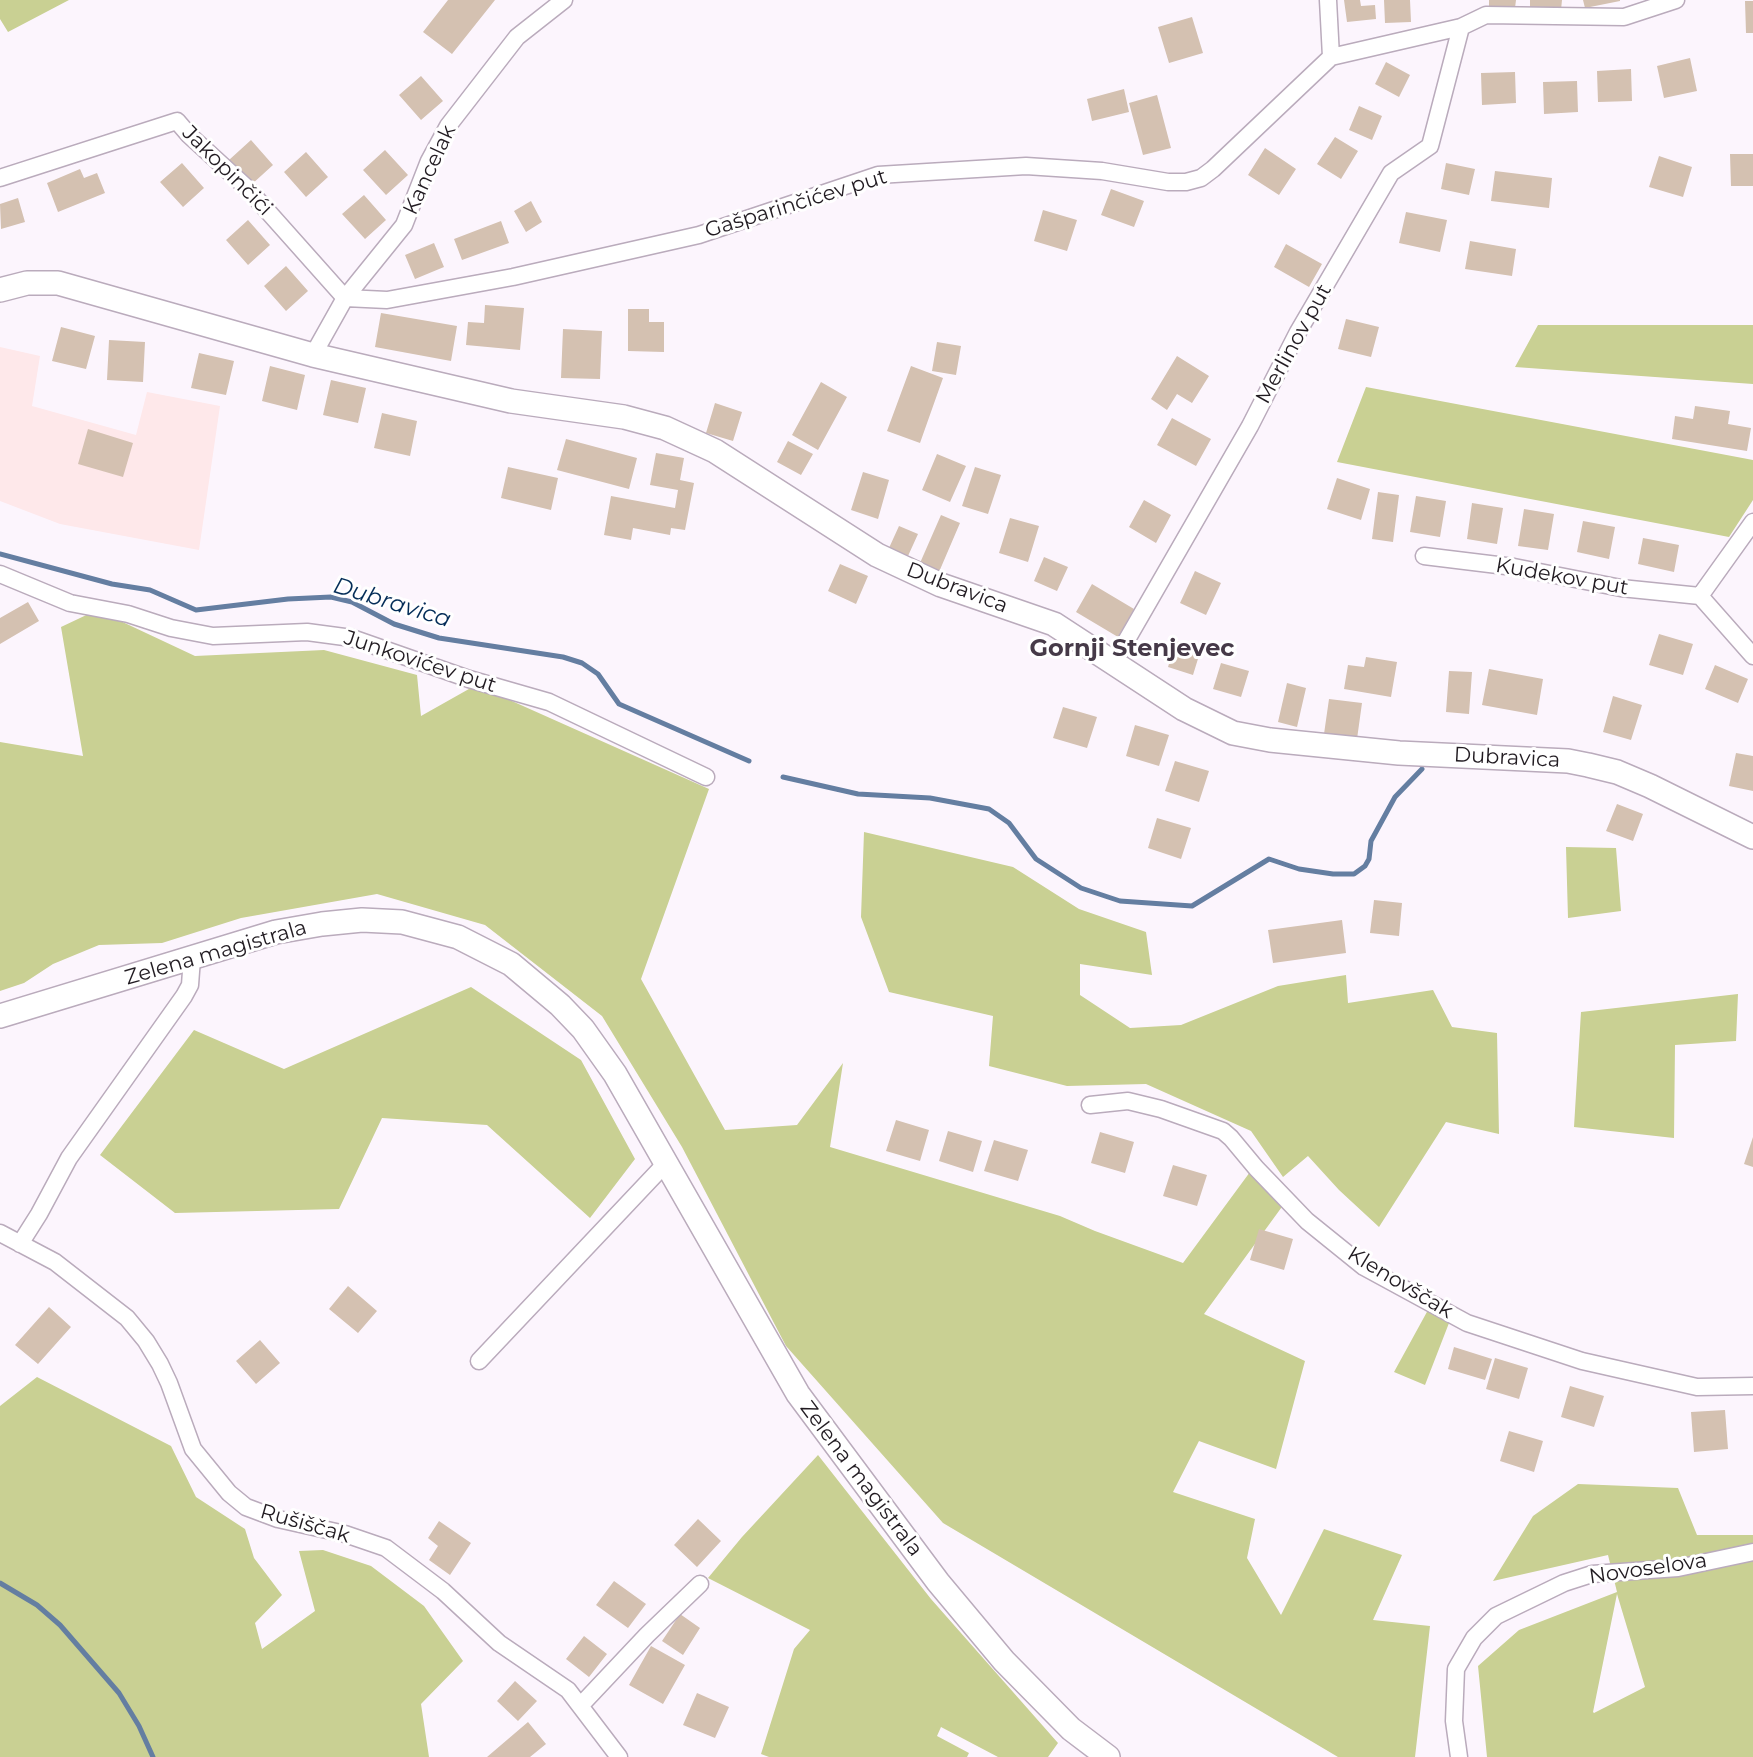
<!DOCTYPE html>
<meta charset="utf-8">
<style>
body{margin:0}
canvas{display:block;background:#fcf5fd}
</style>
<canvas width="1753" height="1757"></canvas>
<script>
const ctx = document.querySelector('canvas').getContext('2d');
ctx.lineJoin = 'round';
function fillPath(path, color) { ctx.fillStyle = color; ctx.fill(path, 'evenodd'); }
const toPath = rows => new Path2D(rows.map(r => 'M' + r).join(''));
function strokePath(path, color, width, dash) { ctx.strokeStyle = color; ctx.lineWidth = width; ctx.lineCap = dash ? 'butt' : 'round'; ctx.setLineDash(dash || []); ctx.stroke(path); }
function drawText(font, color, halo, rows, align = 'center') {
  ctx.font = font + ' Montserrat,sans-serif'; ctx.lineWidth = 6; ctx.setLineDash([]); ctx.textBaseline = 'middle'; ctx.strokeStyle = halo; ctx.fillStyle = color; for (const [text, x, y, turn = 0] of rows) {
    ctx.save(); ctx.translate(x, y); ctx.rotate((+turn || 0) * Math.PI / 180); ctx.textAlign = isNaN(turn) ? turn : align; if (halo) ctx.strokeText(text, 0, 0); ctx.fillText(text, 0, 0); ctx.restore();
  }
}
fillPath(toPath([
 [0,347,40,356,32,406,136,435,147,392,220,406,199,550,60,524,0,501]
]), '#fee8ea');
fillPath(toPath([
 [0,0,69,0,8,32,0,19],
 [1538,325,1753,325,1753,384,1515,367],
 [1366,387,1753,460,1753,500,1729,537,1337,462],
 [97,610,195,656,324,650,417,675,421,716,476,685,709,789,641,979,725,1130,797,1125,843,1063,830,1147,1060,1216,1095,1231,1183,1263,1250,1172,1284,1204,1204,1314,1305,1361,1276,1469,1199,1441,1173,1492,1255,1519,1247,1558,1281,1615,1324,1529,1402,1555,1373,1620,1430,1626,1415,1757,1338,1757,943,1523,786,1346,682,1147,602,1016,485,925,377,894,241,918,162,943,99,945,53,964,24,983,0,991,0,742,83,756,61,627],
 [864,832,1013,867,1079,909,1146,932,1152,975,1080,964,1080,995,1130,1028,1181,1025,1278,986,1346,975,1348,1003,1433,990,1452,1027,1497,1033,1499,1134,1446,1122,1379,1227,1339,1190,1308,1156,1283,1177,1251,1131,1146,1084,1067,1086,989,1066,993,1016,889,992,861,917],
 [1566,847,1616,848,1621,911,1568,918],
 [471,987,581,1060,635,1159,590,1218,487,1125,382,1118,339,1209,175,1213,100,1155,194,1030,284,1069],
 [1738,994,1736,1041,1675,1045,1674,1138,1574,1127,1581,1012],
 [1428,1310,1449,1323,1425,1385,1394,1372],
 [37,1377,171,1446,196,1497,245,1529,254,1558,282,1595,255,1623,262,1649,315,1611,299,1551,323,1550,371,1566,424,1606,463,1661,421,1704,429,1757,0,1757,0,1406],
 [818,1455,931,1599,1058,1743,1048,1757,998,1757,941,1727,937,1736,969,1753,967,1757,769,1757,761,1754,794,1649,810,1630,708,1578,742,1537],
 [1578,1484,1678,1488,1697,1535,1753,1535,1753,1757,1487,1757,1478,1666,1519,1630,1617,1592,1608,1555,1493,1581,1533,1516],
 [1617,1594,1645,1687,1594,1713,1593,1712]
]), '#c9d093');
strokePath(toPath([
 [0,554,112,584,150,590,196,610,288,599,331,597,352,602,394,624,439,638,563,657,582,663,598,674,619,704,749,761],
 [783,777,858,794,930,798,989,809,1009,823,1036,859,1081,888,1120,901,1192,906,1269,859,1299,869,1333,874,1354,874,1365,866,1369,859,1371,841,1395,797,1422,769],
 [0,1583,37,1605,60,1625,119,1693,139,1726,153,1757]
]), '#647ea1', 5);
fillPath(toPath([
 [448,0,495,0,452,54,423,32],
 [1344,0,1360,0,1361,6,1375,5,1376,19,1347,22],
 [1384,0,1410,0,1411,22,1385,23],
 [1489,0,1516,0,1515,8,1489,8],
 [1530,0,1562,0,1561,10,1530,9],
 [1583,0,1620,0,1620,1,1585,8],
 [1745,1,1753,1,1753,33,1746,33],
 [1192,17,1203,53,1169,63,1158,27],
 [1690,58,1697,91,1664,98,1657,66],
 [1386,62,1410,75,1399,97,1375,84],
 [1631,69,1632,101,1598,102,1597,71],
 [1515,72,1516,103,1482,105,1481,73],
 [421,76,443,101,421,120,399,95],
 [1577,81,1578,112,1544,114,1543,82],
 [1124,89,1129,112,1092,121,1087,99],
 [1157,95,1171,148,1143,155,1129,103],
 [1359,106,1382,116,1372,140,1349,130],
 [1335,137,1358,151,1341,179,1317,164],
 [251,140,273,165,251,185,229,160],
 [1265,148,1296,169,1279,195,1248,175],
 [385,150,408,175,386,195,363,170],
 [306,152,328,177,306,197,284,172],
 [1730,154,1753,154,1753,186,1731,186],
 [1659,156,1692,167,1683,197,1649,187],
 [182,163,204,188,183,207,160,182],
 [1446,163,1475,169,1469,195,1441,189],
 [80,169,84,178,97,173,105,193,58,212,47,183],
 [1495,171,1552,178,1549,208,1491,201],
 [1111,189,1144,201,1134,227,1101,215],
 [364,195,386,220,365,239,342,214],
 [18,198,25,222,1,229,0,204],
 [531,201,542,222,526,232,514,211],
 [1043,210,1077,220,1067,251,1034,241],
 [1406,212,1447,220,1440,252,1399,243],
 [248,220,270,245,248,265,226,240],
 [501,221,509,243,462,260,454,239],
 [1470,241,1516,249,1512,276,1465,269],
 [434,243,444,267,415,279,405,255],
 [1286,244,1322,264,1309,287,1274,267],
 [286,266,308,291,286,311,264,286],
 [485,305,524,308,520,350,466,345,468,322,484,323],
 [628,309,649,309,649,322,664,322,664,352,628,351],
 [381,313,457,326,451,361,375,347],
 [1346,319,1379,327,1371,357,1338,349],
 [61,327,95,336,86,369,52,361],
 [563,329,602,331,600,379,561,378],
 [109,340,145,342,143,382,107,380],
 [937,342,961,346,956,375,932,371],
 [199,353,234,361,226,395,191,388],
 [1177,356,1209,376,1192,403,1177,394,1167,410,1151,399],
 [270,366,305,375,297,410,262,401],
 [911,366,943,378,920,443,887,431],
 [331,380,366,388,358,423,323,415],
 [821,382,847,397,818,450,792,435],
 [715,403,742,412,733,441,706,433],
 [1695,406,1730,411,1728,424,1751,428,1747,451,1672,439,1675,416,1693,419],
 [382,413,417,421,410,456,374,448],
 [1172,418,1211,439,1196,466,1157,445],
 [88,429,133,443,123,477,78,464],
 [566,439,637,458,629,489,557,470],
 [788,441,813,454,801,475,777,462],
 [656,453,684,458,680,480,694,483,685,530,671,528,670,535,633,528,631,540,604,535,611,496,675,508,678,490,650,485],
 [937,454,966,466,950,502,922,490],
 [508,467,558,478,551,510,501,498],
 [975,467,1001,475,988,514,962,506],
 [863,472,889,480,878,519,851,510],
 [1337,478,1370,489,1361,520,1327,509],
 [1378,492,1399,495,1393,542,1372,539],
 [1416,496,1446,501,1440,537,1410,532],
 [1144,500,1171,515,1156,543,1129,527],
 [1472,503,1503,508,1497,544,1467,539],
 [1524,509,1554,514,1548,550,1518,546],
 [941,515,960,523,939,572,920,563],
 [1010,518,1039,526,1028,562,999,553],
 [1583,521,1615,527,1609,559,1577,552],
 [899,526,918,534,908,556,889,548],
 [1643,538,1679,545,1674,572,1638,564],
 [1044,557,1068,567,1057,591,1034,581],
 [840,564,868,576,856,604,828,591],
 [1195,571,1221,583,1206,615,1180,603],
 [1092,584,1134,609,1118,637,1076,612],
 [28,602,39,621,0,644,0,618],
 [1659,634,1693,644,1683,675,1649,665],
 [1176,641,1201,649,1193,675,1168,667],
 [1366,657,1397,662,1391,697,1344,689,1348,665,1364,667],
 [1221,663,1249,671,1241,697,1213,689],
 [1715,665,1748,679,1738,703,1705,689],
 [1489,669,1543,679,1537,715,1482,705],
 [1449,671,1472,672,1469,714,1446,712],
 [1287,683,1306,688,1297,727,1278,722],
 [1613,696,1642,705,1631,740,1603,732],
 [1329,699,1362,703,1357,739,1324,734],
 [1063,707,1097,717,1087,748,1053,738],
 [1135,725,1169,735,1159,766,1126,756],
 [1736,753,1753,756,1753,791,1729,786],
 [1175,761,1209,771,1199,802,1165,791],
 [1617,804,1643,814,1633,841,1606,831],
 [1157,818,1191,828,1181,859,1148,848],
 [1374,900,1402,903,1399,936,1370,933],
 [1342,920,1346,953,1273,963,1268,930],
 [896,1120,929,1130,920,1161,886,1151],
 [948,1131,982,1141,973,1172,939,1161],
 [1100,1132,1134,1142,1125,1173,1091,1163],
 [1753,1137,1753,1167,1744,1164],
 [994,1140,1028,1150,1018,1181,984,1171],
 [1173,1165,1207,1175,1197,1206,1163,1196],
 [1259,1229,1293,1239,1284,1270,1250,1260],
 [348,1286,377,1311,358,1333,329,1309],
 [49,1307,71,1327,38,1364,15,1345],
 [260,1340,280,1363,256,1384,236,1361],
 [1454,1347,1492,1359,1485,1380,1448,1369],
 [1495,1358,1528,1368,1519,1399,1486,1389],
 [1570,1386,1604,1396,1594,1427,1561,1417],
 [1725,1410,1728,1449,1694,1452,1691,1412],
 [1509,1431,1543,1441,1534,1472,1500,1461],
 [698,1519,721,1541,697,1567,674,1545],
 [439,1521,471,1543,450,1575,429,1560,438,1546,428,1538],
 [614,1581,646,1604,628,1628,596,1605],
 [680,1614,700,1628,683,1655,662,1641],
 [584,1636,607,1654,589,1677,566,1659],
 [651,1646,685,1665,663,1704,629,1685],
 [515,1681,537,1701,518,1721,497,1701],
 [697,1693,729,1707,715,1738,683,1725],
 [528,1722,546,1744,530,1757,487,1757]
]), '#d4c1b1');
const street = toPath([
 [1328,0,1331,57,1461,27],
 [0,178,177,121,189,135,247,188,345,298,387,300,513,277,699,235,878,175,1026,166,1102,171,1168,182,1186,182,1201,178,1213,169,1331,57],
 [313,355,345,298,404,225,429,161,448,126,517,37,564,0],
 [1753,522,1700,596,1753,656],
 [1424,556,1514,567,1621,588,1700,596],
 [0,574,70,603,128,614,171,628,213,636,307,632,352,638,469,679,549,702,706,777],
 [1114,662,1250,426,1298,332,1391,173,1430,146,1461,27,1486,15,1624,17,1676,0],
 [1090,1105,1128,1101,1161,1109,1223,1131,1231,1138,1256,1168,1307,1221,1364,1267,1467,1323,1582,1361,1697,1387,1753,1386],
 [0,1233,55,1262,127,1318,146,1341,160,1364,169,1383,193,1449,229,1493,246,1507,278,1519,345,1534,386,1548,443,1591,499,1643,568,1690,619,1757],
 [20,1244,39,1214,69,1158,184,996,190,985,192,958],
 [479,1361,667,1162],
 [581,1705,647,1635,700,1584],
 [1459,1757,1454,1721,1456,1669,1474,1638,1496,1616,1564,1583,1592,1574,1678,1568,1753,1552]
]);
const secondary = toPath([
 [0,290,27,283,58,283,313,355,511,401,624,417,665,428,715,451,877,555,941,585,1054,624,1184,709,1233,733,1270,740,1399,753,1568,761,1588,765,1617,772,1650,786,1753,837],
 [0,1016,276,932,322,924,362,920,402,922,458,937,511,964,560,1005,583,1029,615,1074,798,1394,938,1582,1004,1661,1071,1729,1108,1757]
]);
strokePath(street, '#baabbc', 19);
strokePath(secondary, '#baabbc', 26);
strokePath(street, '#fff', 16);
strokePath(secondary, '#fff', 23);
drawText('21px', '#211b21', '#fff', [
 ["Kancelak",430,170,-65],
 ["Jakopinčići",227,171,45],
 ["Gašparinčićev put",796,204,-17],
 ["Merlinov put",1294,344,-61],
 ["Kudekov put",1562,577,10],
 ["Dubravica",957,588,21],
 ["Junkovićev put",420,662,18],
 ["Dubravica",1507,758,3],
 ["Zelena magistrala",216,953,-16],
 ["Klenovščak",1400,1283,31],
 ["Zelena magistrala",861,1479,53],
 ["Rušiščak",305,1524,16],
 ["Novoselova",1648,1569,-8]
]);
drawText('italic 23px', '#042d58', '#fff', [
 ["Dubravica",392,603,17]
]);
drawText('bold 24px', '#463a48', '#fff', [
 ["Gornji Stenjevec",1132,649]
]);
</script>
